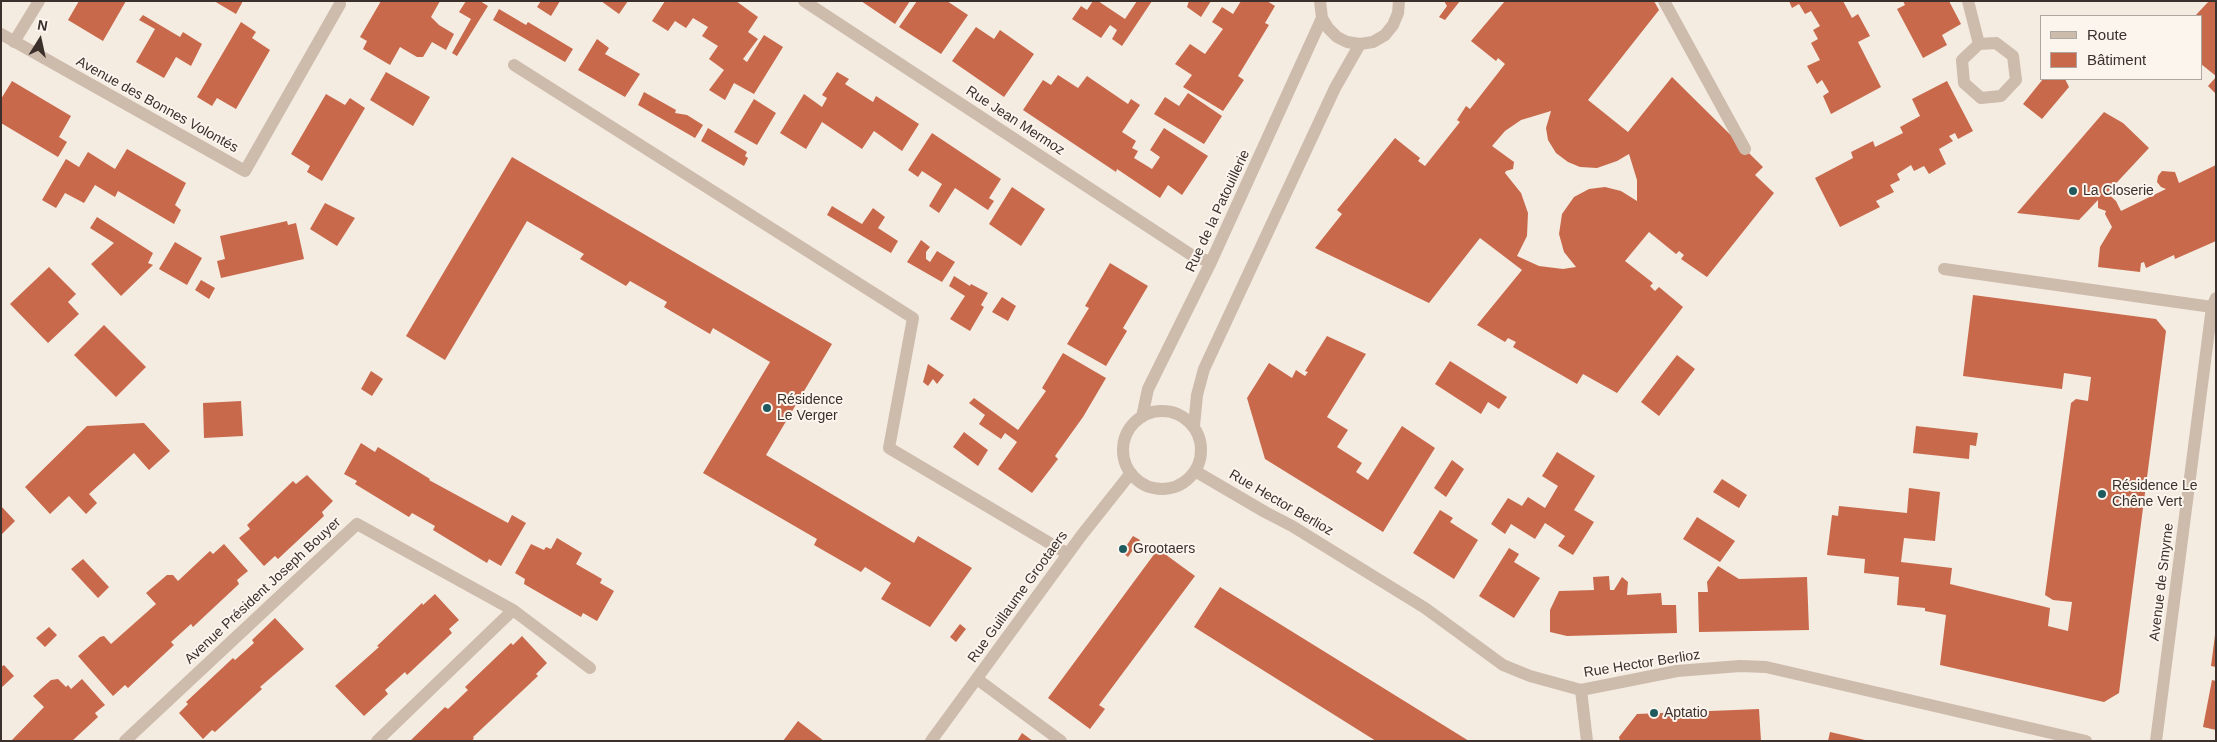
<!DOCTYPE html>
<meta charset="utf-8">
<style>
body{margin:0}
#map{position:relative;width:2217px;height:742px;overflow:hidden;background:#f4ebe1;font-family:Helvetica,sans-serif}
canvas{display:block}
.frame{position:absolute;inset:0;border:2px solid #3b302b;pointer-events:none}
.legend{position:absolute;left:2040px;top:15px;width:162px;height:65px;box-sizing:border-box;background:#fbf5ee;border:1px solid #aea6a0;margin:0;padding:6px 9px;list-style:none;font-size:15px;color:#3b302b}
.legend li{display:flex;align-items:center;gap:10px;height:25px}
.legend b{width:25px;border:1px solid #aea6a0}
.north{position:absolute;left:15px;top:15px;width:50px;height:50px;-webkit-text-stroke:4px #fbf5ee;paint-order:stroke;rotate:10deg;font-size:14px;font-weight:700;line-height:20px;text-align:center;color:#3b302b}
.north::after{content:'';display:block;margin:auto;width:18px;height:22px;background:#3b302b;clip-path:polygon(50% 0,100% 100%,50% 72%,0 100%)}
</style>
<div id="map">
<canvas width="2217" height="742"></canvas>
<div class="frame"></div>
<ul class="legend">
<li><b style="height:6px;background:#cdbbac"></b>Route</li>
<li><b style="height:14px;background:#c8694b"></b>Bâtiment</li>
</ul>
<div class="north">N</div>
</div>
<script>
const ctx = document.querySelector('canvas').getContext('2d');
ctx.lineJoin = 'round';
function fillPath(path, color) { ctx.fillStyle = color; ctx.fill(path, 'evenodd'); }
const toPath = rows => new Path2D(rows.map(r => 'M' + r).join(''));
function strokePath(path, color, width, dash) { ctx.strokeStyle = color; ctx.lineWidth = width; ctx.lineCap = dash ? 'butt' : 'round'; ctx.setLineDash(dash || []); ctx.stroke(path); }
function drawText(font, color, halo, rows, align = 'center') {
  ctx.font = font + ' Helvetica,sans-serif'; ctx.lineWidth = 4; ctx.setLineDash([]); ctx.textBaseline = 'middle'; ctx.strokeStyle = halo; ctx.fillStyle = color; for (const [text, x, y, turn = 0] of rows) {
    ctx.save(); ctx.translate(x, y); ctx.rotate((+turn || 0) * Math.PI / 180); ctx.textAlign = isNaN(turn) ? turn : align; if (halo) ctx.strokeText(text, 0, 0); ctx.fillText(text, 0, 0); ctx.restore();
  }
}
fillPath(toPath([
 [79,1,126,1,103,41,68,20],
 [214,1,243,1,236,14],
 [381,1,440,1,431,17,439,25,454,34,446,50,432,42,423,57,417,57,400,47,390,65,363,49,367,41,360,37],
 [466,1,480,1,488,6,457,56,452,53,471,19,459,12],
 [541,1,560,1,551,16,537,7],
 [601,1,628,1,619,14],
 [665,1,736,1,758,17,748,32,758,39,743,59,747,62,764,35,783,47,754,94,734,83,725,100,709,90,724,70,709,59,718,46,702,36,708,27,693,18,686,28,675,21,668,31,652,21],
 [861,1,910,1,895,24],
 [917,1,947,1,968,15,941,54,899,27],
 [1093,1,1098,1,1125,19,1137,1,1152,1,1122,46,1112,39,1117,30,1110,25,1101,38,1072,19,1081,6,1087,10],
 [1189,1,1211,1,1201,17,1187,7],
 [1241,1,1267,1,1275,6,1265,23,1269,25,1238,76,1244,80,1223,111,1183,87,1192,75,1175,64,1190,44,1205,54,1223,29,1212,22,1222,7,1233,14],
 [1444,1,1460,1,1445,20,1439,17,1447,6],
 [1505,1,1654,1,1659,10,1588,100,1628,132,1672,77,1763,167,1755,175,1774,193,1707,277,1681,259,1684,255,1679,251,1676,254,1649,232,1625,261,1653,283,1650,286,1655,291,1659,287,1683,307,1617,393,1583,374,1577,384,1513,347,1516,342,1508,338,1505,342,1477,325,1522,270,1480,238,1429,303,1315,248,1342,214,1337,210,1395,138,1420,158,1418,161,1425,166,1460,122,1457,120,1466,106,1470,109,1505,64,1498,58,1496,61,1471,41],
 [1551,111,1546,128,1548,140,1556,153,1568,162,1580,167,1597,168,1617,161,1629,154,1637,180,1637,201,1621,191,1605,187,1589,189,1574,197,1562,214,1559,234,1564,252,1576,267,1563,269,1539,266,1517,256,1527,236,1528,213,1521,193,1505,173,1506,171,1513,169,1514,162,1492,146,1505,131,1521,120],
 [1789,1,1843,1,1852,18,1858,14,1870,36,1858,42,1881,87,1831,114,1823,96,1829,92,1822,80,1817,84,1807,66,1820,60,1811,43,1818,39,1813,30,1820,26,1811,11,1805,14,1799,4,1792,8],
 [1903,1,1949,1,1961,24,1942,35,1947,45,1923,58,1897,9,1905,5],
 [2209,1,2216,1,2216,76,2201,64,2201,16,2195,16],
 [499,9,526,25,528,22,573,49,565,62,493,20],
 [143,15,180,37,183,32,202,44,191,66,176,57,164,78,136,62,155,29,139,20],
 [241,22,256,32,252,38,270,50,236,109,217,98,212,106,197,97],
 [976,27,994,39,1000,30,1034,54,1004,97,952,61],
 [597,39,609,48,605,54,640,74,625,97,578,70],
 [386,72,430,97,413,126,370,100],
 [837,72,849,79,845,84,873,102,876,96,919,124,902,151,874,131,862,149,822,122,806,149,780,133,804,94,822,107,827,98,822,95],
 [1058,75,1078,88,1087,76,1128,104,1131,99,1140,105,1122,132,1136,141,1132,148,1138,151,1134,158,1152,169,1160,157,1150,150,1164,128,1208,156,1182,195,1168,185,1160,198,1117,169,1116,172,1023,110,1043,80,1051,85],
 [2216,77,2216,94,2208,86],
 [2043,79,2065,79,2069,87,2042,119,2023,104],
 [12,81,71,116,59,137,67,142,58,157,1,123,1,99],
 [1947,81,1973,131,1958,139,1955,133,1949,136,1953,141,1939,149,1946,164,1929,174,1924,166,1914,171,1911,165,1897,174,1900,180,1890,185,1894,192,1876,201,1880,207,1840,227,1815,178,1853,158,1851,152,1873,141,1875,147,1903,133,1900,127,1920,116,1912,99],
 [644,92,676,110,675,113,687,115,703,125,695,138,638,105],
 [1188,93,1222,116,1204,144,1154,114,1165,97,1179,106],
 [326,94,345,105,350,98,365,108,322,181,307,172,310,166,291,154],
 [754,99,776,113,757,145,734,132],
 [2104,112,2123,123,2149,148,2107,193,2116,201,2121,211,2166,189,2161,187,2157,182,2158,176,2162,171,2175,172,2179,183,2216,165,2216,241,2175,259,2174,255,2146,268,2144,262,2141,263,2140,272,2098,267,2100,247,2112,227,2105,214,2106,211,2098,208,2098,200,2079,220,2017,213],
 [708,128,747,152,745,156,748,158,744,166,701,141],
 [932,133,1001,179,989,198,994,201,988,210,955,188,939,213,929,206,942,184,922,171,918,177,908,170],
 [127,149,186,183,175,205,181,210,174,224,118,191,115,197,95,185,84,203,65,193,56,208,42,200,66,159,79,167,88,152,115,169],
 [512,157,832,344,766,455,914,543,918,536,972,568,930,627,881,599,891,583,865,567,861,572,814,545,817,539,703,473,770,362,713,328,710,334,664,307,667,302,630,281,626,286,580,259,584,254,527,221,445,360,406,336],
 [1012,187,1045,209,1021,246,989,224],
 [325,203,355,218,337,246,310,229],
 [832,206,862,224,873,208,885,217,878,228,898,241,891,253,827,215],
 [97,217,153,253,148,263,153,265,121,296,91,264,114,243,90,228],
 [287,221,288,225,296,223,304,259,221,278,217,261,225,259,220,236],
 [921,240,930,247,926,252,926,259,930,262,937,251,955,262,942,282,907,262],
 [175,242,202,258,187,285,159,269],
 [1110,263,1148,286,1123,328,1127,331,1106,366,1067,344,1089,308,1085,306],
 [49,267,76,294,68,302,79,314,48,343,10,304],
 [954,276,970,286,971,284,988,293,981,305,984,307,970,331,950,319,965,296,949,286],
 [201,280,215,288,209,299,195,290],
 [1973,295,2156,319,2166,331,2119,693,2104,702,1940,665,1946,615,1925,611,1925,608,1897,605,1899,577,1864,573,1865,559,1827,555,1832,515,1838,516,1839,506,1907,513,1909,488,1940,492,1935,541,1904,538,1901,562,1952,568,1950,584,2050,608,2048,626,2068,631,2072,602,2053,600,2045,595,2071,403,2076,399,2088,401,2091,377,2064,373,2062,389,1963,376],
 [1002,297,1016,306,1008,321,992,312],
 [104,325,146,367,116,397,74,355],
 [1327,336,1366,354,1327,417,1348,430,1337,447,1362,463,1356,472,1368,480,1402,426,1435,448,1383,532,1265,459,1247,398,1269,363,1292,378,1296,370,1305,376,1308,372,1305,371],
 [1063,353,1106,378,1083,417,1055,456,1058,459,1032,493,998,469,1017,442,1005,433,1001,439,979,424,985,415,969,403,974,398,1018,430,1046,391,1042,388],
 [1677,355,1695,369,1659,416,1641,402],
 [1450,361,1507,397,1499,409,1488,402,1481,414,1435,384],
 [928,364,944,375,937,384,933,379,928,386,923,382],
 [371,371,383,379,372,396,361,389],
 [241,401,243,436,204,438,203,403],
 [144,423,170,451,149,470,134,453,89,494,97,503,86,514,69,496,50,514,25,487,87,426],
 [1916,426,1978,433,1976,446,1970,445,1969,459,1913,453],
 [964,432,988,450,978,466,953,447],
 [361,443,375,452,378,447,430,479,429,480,508,523,512,515,526,523,501,566,489,559,487,563,433,530,435,526,412,513,409,517,355,484,357,481,344,474],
 [1557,452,1595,476,1574,510,1594,522,1573,555,1558,546,1565,536,1545,523,1535,539,1511,524,1505,534,1491,524,1508,498,1522,506,1528,497,1545,508,1558,486,1542,476],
 [1452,460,1464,469,1446,497,1434,488],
 [307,475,333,501,322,512,324,516,278,559,275,556,264,566,239,538,250,529,247,525,293,481,296,484],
 [1722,479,1747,495,1739,508,1713,492],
 [1,506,15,521,1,535],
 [1440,510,1453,518,1450,522,1478,540,1454,579,1413,553],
 [1697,517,1735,541,1720,562,1683,539],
 [1133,536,1140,540,1128,557,1122,552],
 [557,538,582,553,576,564,602,579,600,583,614,591,597,621,583,613,581,617,524,584,525,579,515,573,531,544,544,550,546,547,551,549],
 [224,544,248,571,237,580,239,584,193,627,191,624,171,642,174,645,128,688,125,685,113,696,78,656,100,637,104,636,111,644,156,604,146,593,167,575,173,575,178,581,210,551,213,554],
 [1509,548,1519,554,1514,562,1540,578,1514,618,1479,596],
 [1158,549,1195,576,1099,705,1105,709,1090,729,1048,698],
 [83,559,109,587,98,598,71,569],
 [1718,566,1739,579,1807,577,1809,630,1699,632,1698,592,1708,592,1707,582],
 [1609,576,1610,590,1614,590,1622,577,1628,582,1627,595,1661,593,1662,605,1676,605,1677,633,1567,636,1550,632,1550,610,1559,591,1594,590,1593,577],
 [1220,587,1469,741,1376,741,1194,627],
 [435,594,459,620,449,629,452,633,407,675,405,672,385,690,388,694,364,716,335,686,379,647,377,646,422,603,423,605],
 [275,618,304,649,260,687,262,689,215,732,212,730,203,739,179,713,188,704,186,702,233,658,235,660,254,643,252,640],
 [960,624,966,629,956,642,950,637],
 [49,627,57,635,45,647,36,638],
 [2215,635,2216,635,2216,667,2211,666],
 [522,636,547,663,536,674,538,676,473,737,474,738,472,741,410,741,445,707,448,709,468,690,465,687,511,643,513,645],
 [4,665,14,676,1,688,1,667],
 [58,679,66,687,68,685,71,689,82,679,105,705,95,713,98,717,72,741,11,741,44,707,33,696,51,680],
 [2212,680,2216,681,2216,730,2203,727],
 [1759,709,1761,741,1620,741,1619,737,1637,714],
 [798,721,824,741,783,741],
 [1830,732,1865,740,1865,741,1828,741],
 [1022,733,1033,741,1017,741]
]), '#c8694b');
strokePath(toPath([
 [804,1,1193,256,1211,262],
 [1320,1,1322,18,1328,28,1337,37,1347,42,1360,44,1373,42,1385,35,1393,25,1398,13,1399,1],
 [1664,1,1745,149],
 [1968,1,1979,44],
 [1,34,245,171,340,4],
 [14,42,39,1],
 [1996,43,2013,56,2016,80,2001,96,1981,98,1964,83,1962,60,1979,44,1996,43],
 [514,65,913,318,889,448,1068,554],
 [1944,269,2212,307],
 '1123 450a39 39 0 1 1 78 0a39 39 0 1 1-78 0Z',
 [1142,417,1148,389,1211,262,1322,18],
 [1194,426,1197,395,1204,369,1335,88,1360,44],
 [1195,471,1265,512,1292,526,1425,608,1503,665,1530,676,1581,690,1677,671,1740,666,1766,667,2086,741],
 [513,610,590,668],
 [977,679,1061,741],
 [1581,690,1587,741],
 [125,741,357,524,513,610,377,741],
 [931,741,1081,536,1131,473],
 [2156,741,2212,307,2216,298]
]), '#cdbbac', 12);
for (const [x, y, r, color] of [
 [2073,191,5,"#1f5a5e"],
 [767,408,5,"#1f5a5e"],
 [2102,494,5,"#1f5a5e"],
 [1123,549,5,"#1f5a5e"],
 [1654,713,5,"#1f5a5e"]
]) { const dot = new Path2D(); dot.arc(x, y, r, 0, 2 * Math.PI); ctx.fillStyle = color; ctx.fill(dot); strokePath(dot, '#fbf5ee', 2); }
drawText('14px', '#3b302b', '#fbf5ee', [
 ["Avenue des Bonnes Volontés",157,105,29],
 ["Rue Jean Mermoz",1015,121,33],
 ["Rue de la Patouillerie",1218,211,-65],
 ["Rue Hector Berlioz",1281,503,30],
 ["Avenue de Smyrne",2162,582,-83],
 ["Avenue Président Joseph Bouyer",263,591,-43],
 ["Rue Guillaume Grootaers",1018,597,-54],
 ["Rue Hector Berlioz",1642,664,-9]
]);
drawText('14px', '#3b302b', '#fbf5ee', [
 ["La Closerie",2083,191],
 ["Résidence",777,400],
 ["Le Verger",777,416],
 ["Résidence Le",2112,486],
 ["Chêne Vert",2112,502],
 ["Grootaers",1133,549],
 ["Aptatio",1664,713]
], 'left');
</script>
